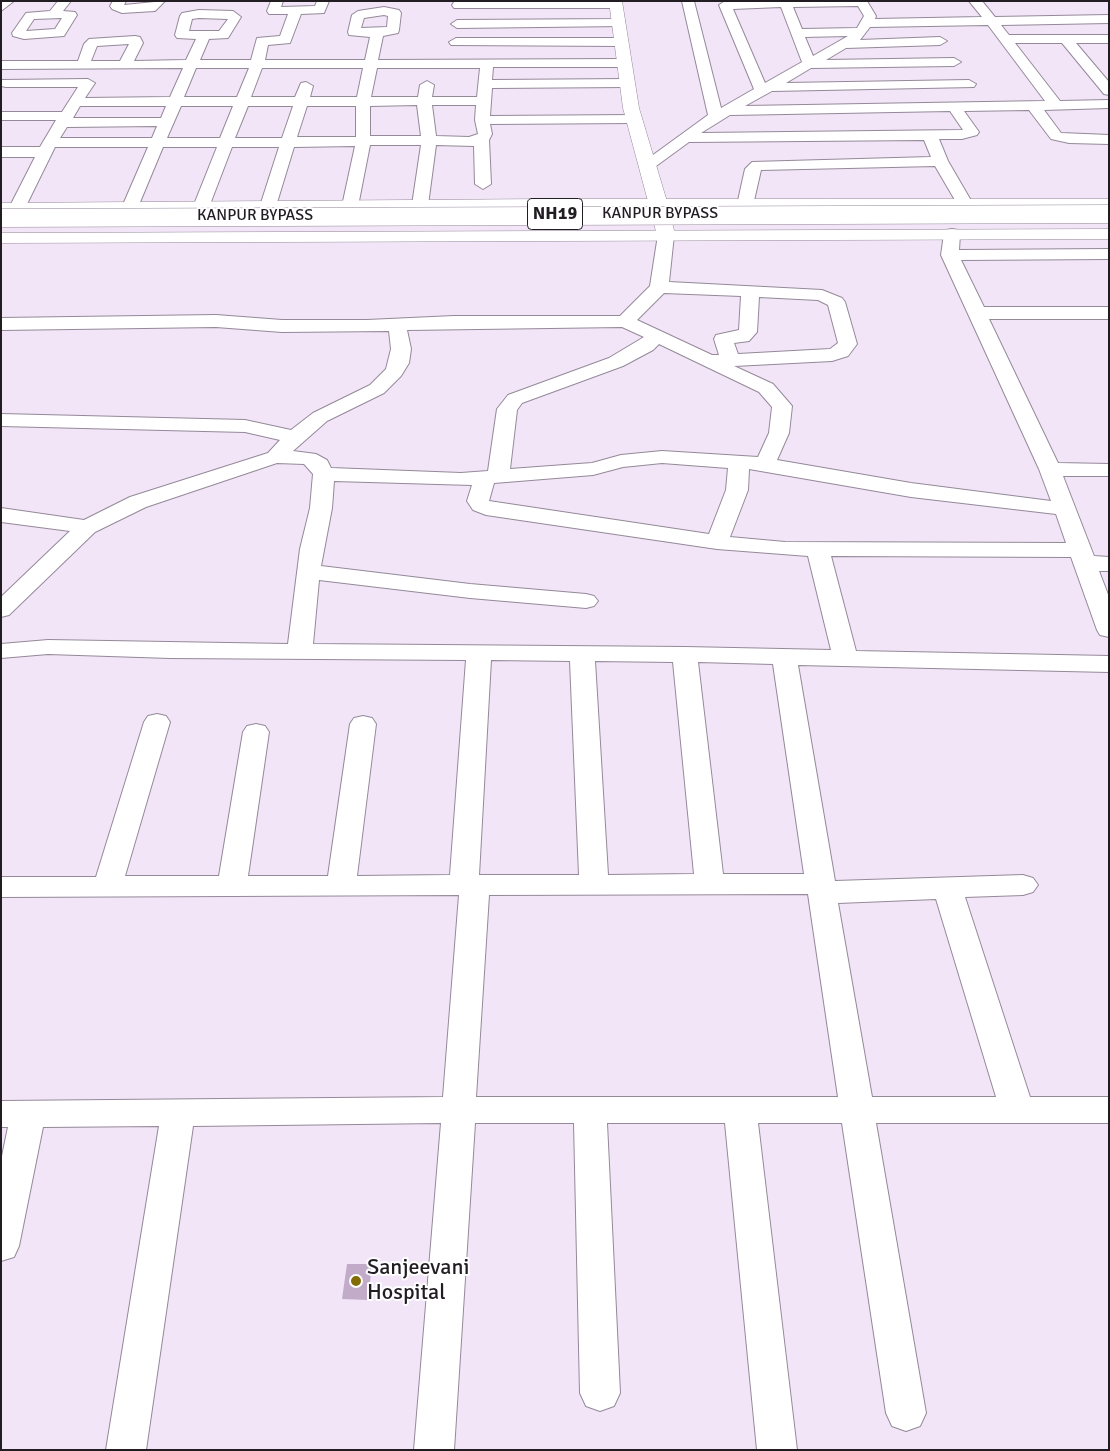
<!DOCTYPE html>
<style>
body{margin:0}
#map{position:relative;width:1110px;height:1451px;overflow:hidden;background:#f2e5f7;font-family:Signika,sans-serif}
canvas{display:block}
.frame{position:absolute;inset:0;border:2px solid #211d23;pointer-events:none}
</style>
<div id="map">
<canvas width="1110" height="1451"></canvas>
<div class="frame"></div>
</div>
<script>
const ctx = document.querySelector('canvas').getContext('2d');
ctx.lineJoin = 'round';
function fillPath(path, color) { ctx.fillStyle = color; ctx.fill(path, 'evenodd'); }
const toPath = rows => new Path2D(rows.map(r => 'M' + r).join(''));
function strokePath(path, color, width, dash) { ctx.strokeStyle = color; ctx.lineWidth = width; ctx.lineCap = dash ? 'butt' : 'round'; ctx.setLineDash(dash || []); ctx.stroke(path); }
function drawText(font, color, halo, rows, align = 'center') {
  ctx.font = font + ' Signika,sans-serif'; ctx.lineWidth = 4; ctx.setLineDash([]); ctx.textBaseline = 'middle'; ctx.strokeStyle = halo; ctx.fillStyle = color; for (const [text, x, y, turn = 0] of rows) {
    ctx.save(); ctx.translate(x, y); ctx.rotate((+turn || 0) * Math.PI / 180); ctx.textAlign = isNaN(turn) ? turn : align; if (halo) ctx.strokeText(text, 0, 0); ctx.fillText(text, 0, 0); ctx.restore();
  }
}
fillPath(toPath([
 [347,1264,372,1264,368,1300,342,1299]
]), '#c1abc9');
const minor = toPath([
 [1,1,14,1,1,11,1,1],
 [58,1,71,1,63,11,75,12,77,15,64,36,24,39,13,36,12,33,26,13,50,11,58,1],
 [62,18,55,29,26,31,34,19,62,18],
 [113,1,126,1,124,5,165,1,155,11,122,13,112,9,110,6,113,1],
 [271,1,283,1,281,7,315,6,317,1,329,1,324,13,301,14,290,43,268,45,265,60,365,60,370,37,349,35,348,32,352,15,358,11,384,7,399,10,401,13,399,30,398,33,383,36,378,60,624,59,631,63,624,67,493,67,492,80,627,79,634,83,627,87,492,88,490,116,634,115,641,119,634,123,490,124,492,134,489,140,491,184,483,189,475,184,474,146,436,145,428,205,420,210,412,205,421,145,370,145,358,206,350,211,342,206,355,146,294,147,276,206,268,211,260,206,279,147,232,147,209,207,201,212,193,207,217,147,163,147,138,207,130,212,122,207,148,147,55,147,25,208,17,213,11,211,9,208,35,157,1,157,1,147,40,147,56,120,1,120,1,112,62,112,78,87,6,87,1,86,1,80,88,79,95,83,85,98,170,97,183,68,1,69,1,61,78,61,84,44,89,39,135,36,140,37,143,43,134,61,186,60,196,39,177,38,175,35,180,16,182,13,199,10,233,11,241,17,228,38,209,39,200,60,251,60,257,38,280,36,288,14,269,14,267,11,271,1],
 [384,15,388,16,387,27,361,28,364,18,384,15],
 [199,18,228,19,219,31,189,31,192,19,199,18],
 [129,44,120,61,91,61,97,46,129,44],
 [196,68,249,68,237,97,184,97,196,68],
 [262,68,363,68,357,97,310,97,313,86,306,82,301,83,295,97,251,97,262,68],
 [377,68,480,68,477,97,432,97,434,85,427,81,420,85,418,97,371,97,377,68],
 [417,105,421,136,370,136,370,106,417,105],
 [432,105,476,105,475,120,478,134,469,137,436,136,432,105],
 [80,106,166,106,161,118,73,118,80,106],
 [181,106,233,106,220,138,167,138,181,106],
 [248,106,293,106,282,138,235,138,248,106],
 [307,106,356,106,356,137,297,137,307,106],
 [157,126,152,138,60,138,67,127,157,126],
 [458,1,620,1,622,4,616,8,454,8,452,5,454,2,458,1],
 [682,1,694,1,721,108,754,89,719,5,725,1,867,1,876,16,875,19,982,17,969,1,982,1,995,17,1109,15,1109,23,1001,25,1009,35,1109,35,1109,43,1076,43,1109,82,1109,95,1104,94,1062,43,1015,43,1060,101,1109,100,1109,108,1044,110,1061,133,1109,135,1109,144,1069,143,1051,139,1029,110,964,111,979,132,977,135,962,139,939,139,948,161,973,204,971,207,959,207,935,166,761,170,753,205,745,210,739,208,737,205,745,169,752,162,931,157,924,140,689,142,652,169,642,169,639,166,642,163,708,115,682,1],
 [858,6,864,16,857,28,802,29,793,7,858,6],
 [781,7,802,62,765,83,733,9,781,7],
 [988,25,1045,101,745,106,772,91,974,87,976,84,969,80,786,83,811,68,954,66,961,62,954,58,826,60,846,48,940,45,947,41,940,37,860,40,870,27,988,25],
 [848,36,813,56,805,37,848,36],
 [950,111,963,130,701,133,730,115,950,111],
 [619,19,624,20,625,23,624,26,457,28,451,24,457,20,619,19],
 [456,38,621,38,628,42,621,46,451,45,449,42,456,38],
 [952,229,958,230,960,234,959,250,1109,249,1109,259,961,260,984,307,1109,307,1109,319,989,319,1058,463,1109,464,1109,476,1063,476,1094,556,1109,557,1109,571,1099,571,1109,597,1109,637,1100,635,1097,630,1071,557,831,556,856,651,1109,656,1109,672,798,665,835,881,1023,875,1033,878,1038,885,1033,892,1023,895,965,897,1030,1097,1109,1097,1109,1123,876,1123,926,1413,920,1426,906,1431,892,1426,886,1413,842,1123,758,1123,797,1450,757,1450,725,1123,607,1123,620,1393,614,1406,600,1411,586,1406,580,1393,574,1123,475,1123,454,1450,414,1450,441,1123,193,1126,146,1450,106,1450,159,1126,43,1127,19,1246,14,1257,1,1261,1,1161,8,1127,1,1127,1,1101,443,1097,459,895,1,897,1,877,96,877,144,722,148,716,157,714,166,716,170,722,125,876,219,876,243,732,247,726,256,724,265,726,269,732,248,876,328,876,350,724,354,718,363,716,372,718,376,724,357,876,450,875,466,660,170,658,48,654,1,658,1,644,48,640,288,644,300,549,310,508,313,474,304,464,277,463,146,507,95,532,9,615,1,617,1,597,70,531,1,522,1,508,84,520,130,497,268,453,280,440,245,432,1,426,1,414,245,420,291,430,313,413,370,385,386,369,391,349,389,331,282,332,216,327,1,330,1,318,216,315,282,320,367,320,454,316,620,316,650,286,658,235,660,231,666,230,672,231,674,235,669,282,822,290,842,298,845,302,857,344,848,356,832,361,734,366,773,384,792,406,789,433,777,460,911,483,1051,501,1039,469,941,255,944,234,946,230,952,229],
 [664,293,741,296,739,330,716,335,714,339,719,355,712,355,637,320,664,293],
 [759,297,818,300,828,305,838,343,830,349,738,354,734,343,749,341,757,332,759,297],
 [622,327,644,337,609,358,508,395,497,409,488,471,461,473,331,468,327,460,316,454,293,451,327,421,384,393,401,376,409,363,411,349,407,330,622,327],
 [659,344,759,392,772,407,769,433,758,457,662,451,621,455,592,463,510,469,517,410,522,403,623,366,653,350,659,344],
 [662,463,728,468,726,490,709,534,489,501,494,483,593,475,623,467,662,463],
 [749,469,911,497,1056,514,1066,543,785,542,730,537,748,490,749,469],
 [334,481,472,485,467,501,473,510,486,515,717,549,808,556,831,650,685,647,313,644,319,580,470,598,586,608,594,606,598,601,594,596,586,594,470,584,321,566,332,508,334,481],
 [491,660,570,661,579,875,479,875,491,660],
 [595,661,673,662,694,874,608,875,595,661],
 [698,662,773,664,804,874,723,874,698,662],
 [808,894,838,1097,476,1097,489,895,808,894],
 [936,899,996,1097,872,1097,838,903,936,899]
]);
const tertiary = toPath([
 [609,1,622,1,639,108,668,205,675,235,672,239,660,239,657,235,623,108,609,1]
]);
const secondary = toPath([
 [547,199,1109,199,1109,209,547,209,1,213,1,203,547,199],
 [1109,229,1109,239,1,243,1,233,1109,229]
]);
strokePath(minor, '#948999', 2);
strokePath(tertiary, '#948999', 1);
strokePath(secondary, '#948999', 1);
fillPath(minor, '#fff');
fillPath(tertiary, '#fff');
fillPath(secondary, '#fff');
const trunkBridge = toPath([
 [1,218,1109,214]
]);
strokePath(trunkBridge, '#948999', 19, []);
strokePath(trunkBridge, '#fff', 18);
for (const [x, y, r, color] of [
 [356,1281,6,"#836b06"]
]) { const dot = new Path2D(); dot.arc(x, y, r, 0, 2 * Math.PI); ctx.fillStyle = color; ctx.fill(dot); strokePath(dot, '#fff', 2); }
drawText('16px', '#211d23', '#fff', [
 ["KANPUR BYPASS",660,214],
 ["KANPUR BYPASS",255,216]
]);
for (const [x, y, w] of [
 [555,214,55]
]) { const box = new Path2D(); box.roundRect(x - w / 2, y - 15.5, w, 31, 4); ctx.fillStyle = '#fff'; ctx.fill(box); strokePath(box, '#211d23', 1); }
drawText('bold 18px', '#211d23', null, [
 ["NH19",555,214]
]);
drawText('22px', '#211d23', '#fff', [
 ["Sanjeevani",367,1268],
 ["Hospital",367,1293]
], 'left');
</script>
